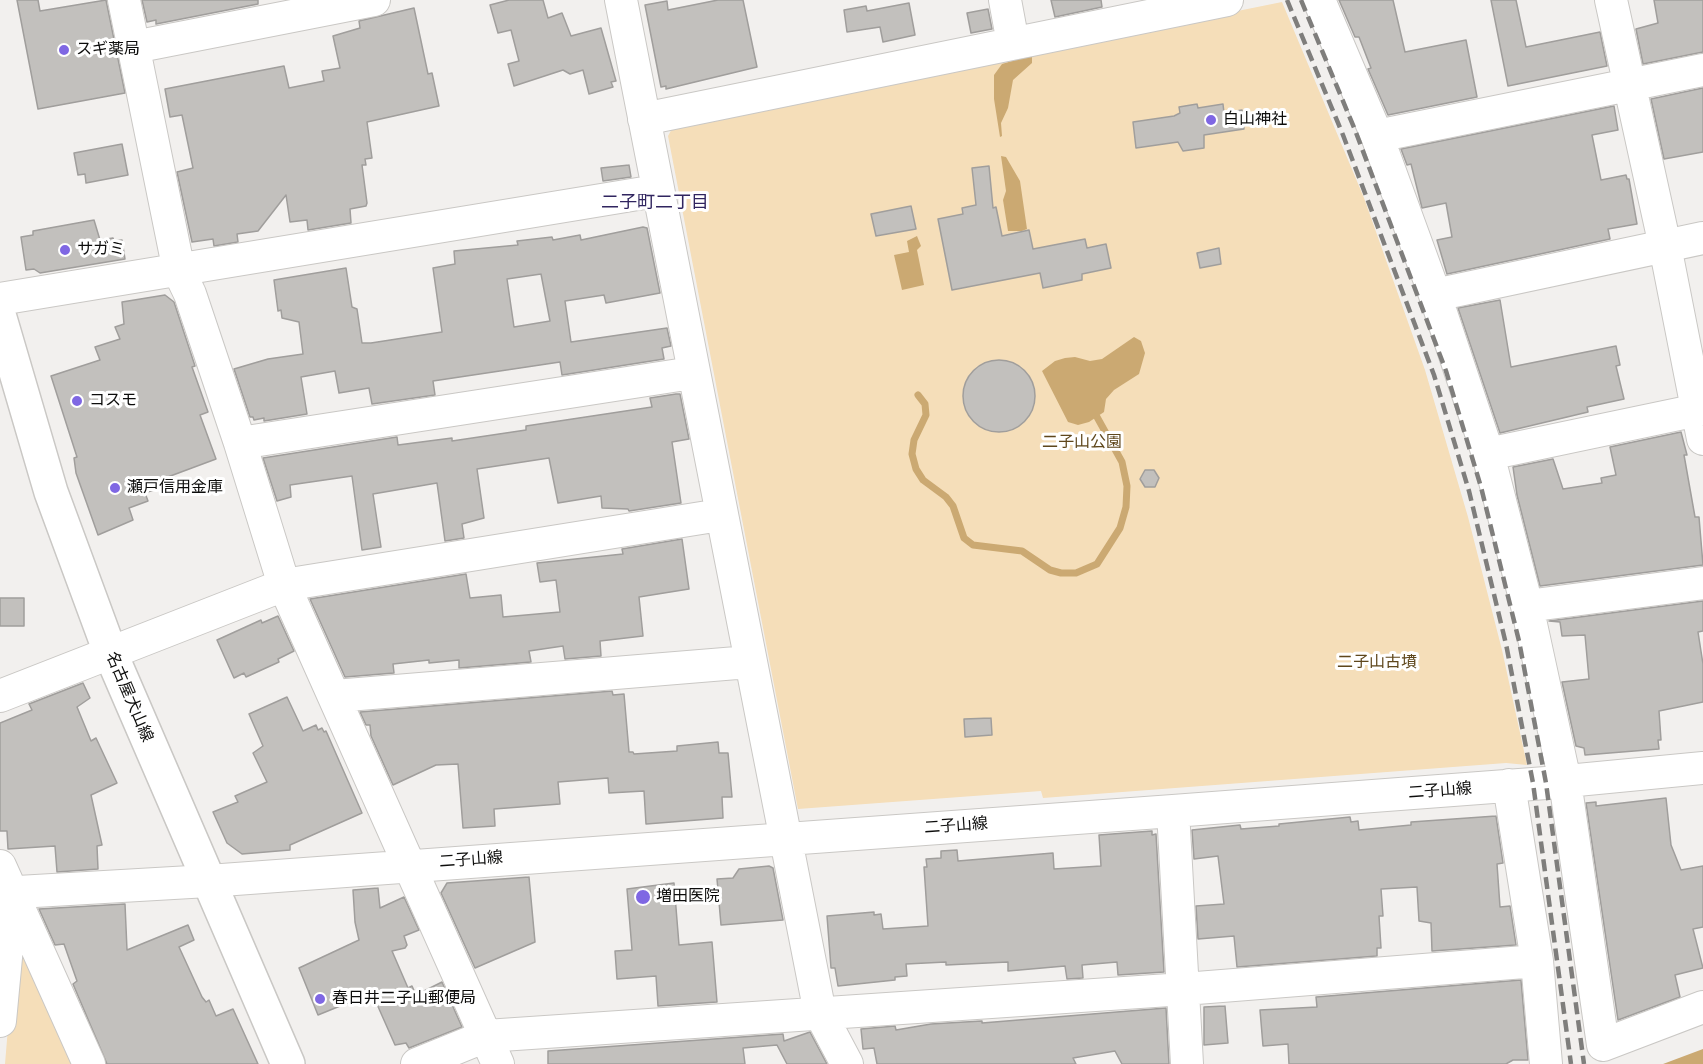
<!DOCTYPE html>
<meta charset="utf-8">
<style>
body{margin:0}
canvas{display:block;background:#f2f0ee}
</style>
<canvas width="1703" height="1064"></canvas>
<script>
const ctx = document.querySelector('canvas').getContext('2d');
ctx.lineJoin = 'round';
function fillPath(path, color) { ctx.fillStyle = color; ctx.fill(path, 'evenodd'); }
const toPath = rows => new Path2D(rows.map(r => 'M' + r).join(''));
function strokePath(path, color, width, dash) { ctx.strokeStyle = color; ctx.lineWidth = width; ctx.lineCap = dash ? 'butt' : 'round'; ctx.setLineDash(dash || []); ctx.stroke(path); }
function drawText(font, color, halo, rows, align = 'center') {
  ctx.font = font + ' "Fira Sans Condensed","Noto Sans JP",sans-serif'; ctx.lineWidth = 6; ctx.setLineDash([]); ctx.textBaseline = 'middle'; ctx.strokeStyle = halo; ctx.fillStyle = color; for (const [text, x, y, turn = 0] of rows) {
    ctx.save(); ctx.translate(x, y); ctx.rotate((+turn || 0) * Math.PI / 180); ctx.textAlign = isNaN(turn) ? turn : align; if (halo) ctx.strokeText(text, 0, 0); ctx.fillText(text, 0, 0); ctx.restore();
  }
}
fillPath(toPath([
 [1282,2,1364,198,1425,370,1468,517,1502,650,1527,765,1506,763,1043,798,1041,791,798,809,668,136,674,125],
 [23,953,71,1064,5,1064,14,955]
]), '#f5deb9');
fillPath(toPath([
 [1032,55,1032,63,1013,80,1008,108,1001,123,1002,136,1000,137,994,99,994,75,1002,64],
 [1001,156,1006,157,1020,181,1027,229,1022,231,1008,231,1003,200,1006,191],
 [917,236,921,246,917,250,924,285,902,290,894,255,909,252,907,241],
 [1134,337,1141,341,1145,353,1139,374,1114,390,1106,399,1104,412,1089,422,1078,425,1068,422,1042,371,1055,361,1065,358,1075,357,1090,361,1102,359],
 [1703,1049,1703,1064,1663,1064]
]), '#cba972');
strokePath(toPath([
 [918,395,925,404,926,415,914,440,912,454,916,469,923,480,946,497,953,506,964,538,973,545,1022,551,1050,570,1061,573,1076,573,1097,564,1120,528,1126,507,1127,486,1122,462,1097,417]
]), '#cba972', 7);
const building = toPath([
 [17,0,38,0,40,11,106,0,125,93,38,109,17,0],
 [142,0,258,0,258,4,156,24,156,20,147,22,142,0],
 [509,0,543,0,548,18,562,13,571,36,601,28,616,81,611,82,613,87,589,94,583,70,570,74,563,70,514,86,508,64,519,61,511,30,498,33,490,5,509,0],
 [718,0,743,0,757,67,666,89,666,86,661,87,645,5,667,1,668,10,718,0],
 [1051,0,1101,0,1102,7,1055,17,1051,0],
 [1339,0,1393,0,1405,52,1466,40,1477,97,1388,115,1368,69,1371,68,1359,37,1355,37,1339,0],
 [1491,0,1516,0,1526,47,1600,32,1607,66,1508,86,1491,0],
 [1654,0,1703,0,1703,52,1643,64,1636,29,1658,23,1654,0],
 [909,3,915,35,883,42,880,27,847,32,844,10,866,6,867,11,909,3],
 [414,8,428,74,432,73,439,106,367,122,372,158,365,159,366,165,362,165,367,203,366,206,350,209,351,223,308,230,307,220,290,222,286,195,258,231,237,234,238,242,214,246,213,239,192,242,177,172,193,168,182,115,170,117,165,89,284,66,289,88,324,81,322,71,340,68,333,36,360,28,359,21,414,8],
 [988,9,992,29,971,33,967,13,988,9],
 [1703,88,1703,152,1664,159,1651,99,1703,88],
 [1197,104,1198,108,1223,104,1224,113,1242,110,1244,129,1204,135,1204,148,1183,151,1178,142,1136,148,1133,122,1174,116,1180,113,1179,107,1197,104],
 [1614,106,1618,130,1592,135,1601,180,1626,175,1627,179,1629,179,1637,224,1608,229,1610,239,1447,274,1437,240,1452,237,1446,203,1422,208,1411,164,1407,165,1401,149,1614,106],
 [122,144,128,175,86,183,85,174,78,175,74,153,122,144],
 [629,165,631,177,603,181,601,168,629,165],
 [989,166,993,208,996,207,1002,236,1029,230,1033,249,1085,239,1087,248,1106,244,1111,268,1082,274,1082,280,1043,288,1040,273,952,290,938,219,963,214,962,208,976,205,972,168,989,166],
 [911,206,916,229,876,236,871,214,911,206],
 [94,220,100,240,113,238,114,241,122,240,125,259,40,273,34,269,26,270,21,237,33,235,33,231,94,220],
 [643,227,647,228,660,293,606,303,604,295,565,301,571,342,667,328,671,346,662,348,664,359,562,375,560,362,433,381,435,395,372,404,369,388,339,393,335,371,301,377,307,414,264,421,264,418,254,420,253,417,250,417,234,369,268,359,303,354,299,322,282,318,281,310,278,311,274,280,346,268,352,307,357,309,362,343,371,343,442,332,433,268,455,264,454,251,518,245,517,241,552,237,553,240,580,235,581,240,643,227],
 [541,274,550,321,514,327,507,279,541,274],
 [1219,248,1221,264,1200,268,1197,253,1219,248],
 [165,295,174,302,195,366,192,367,208,412,200,415,216,459,157,481,159,488,145,493,148,501,129,508,133,520,98,535,76,473,74,458,77,457,51,376,100,360,95,347,120,339,115,327,124,324,122,302,165,295],
 [1500,300,1511,367,1616,346,1620,365,1616,366,1624,399,1587,407,1588,412,1500,433,1458,308,1500,300],
 '963 396a36 36 0 1 1 72 0a36 36 0 1 1-72 0Z',
 [676,394,680,394,689,439,672,442,681,503,629,511,628,509,602,508,601,496,558,503,549,458,477,469,484,518,462,524,464,538,445,541,437,483,373,494,381,547,362,550,352,476,290,485,291,497,277,501,263,458,397,437,398,445,452,438,452,441,526,430,526,426,652,407,650,398,676,394],
 [1681,432,1687,455,1684,455,1695,517,1699,517,1703,565,1540,586,1517,495,1513,467,1553,459,1563,489,1602,483,1601,478,1616,475,1610,447,1681,432],
 [1145,470,1154,470,1159,478,1155,487,1145,487,1140,479,1145,470],
 [682,539,689,589,639,597,643,636,600,641,601,656,565,659,563,646,529,651,531,662,459,668,459,660,429,663,429,660,393,664,394,673,345,677,310,599,466,574,470,598,501,595,503,617,560,612,556,580,540,582,537,563,623,554,622,549,682,539],
 [0,598,24,598,24,626,0,626,0,598],
 [1703,601,1703,631,1698,632,1703,664,1703,702,1659,711,1661,740,1658,740,1659,749,1585,755,1584,748,1576,746,1562,682,1589,679,1585,635,1562,636,1560,622,1549,621,1703,601],
 [278,616,294,651,278,659,279,662,246,677,244,673,234,678,217,640,261,620,262,623,278,616],
 [83,683,90,698,77,707,91,741,96,738,117,783,91,795,102,845,97,846,98,869,57,872,55,846,8,849,7,831,0,831,0,723,32,710,29,704,83,683],
 [612,691,613,695,624,694,629,752,633,752,634,754,677,751,677,746,718,742,719,753,728,753,732,797,722,797,723,818,646,824,644,791,609,793,608,778,558,782,560,804,494,809,495,826,463,828,458,764,436,765,393,785,371,736,370,725,366,725,360,712,612,691],
 [287,697,303,731,316,725,318,730,322,728,324,732,326,731,362,813,290,845,290,850,242,854,227,843,213,812,238,802,235,796,267,782,253,753,263,746,249,714,287,697],
 [991,718,992,735,965,737,964,719,991,718],
 [1666,798,1671,845,1681,870,1703,866,1703,927,1693,929,1703,968,1675,975,1680,997,1618,1020,1586,803,1596,802,1596,806,1666,798],
 [1496,816,1503,863,1497,864,1500,907,1510,906,1516,945,1432,951,1431,923,1419,921,1417,887,1381,889,1383,916,1379,916,1381,948,1377,948,1377,956,1237,967,1234,936,1198,939,1196,906,1224,904,1218,856,1194,859,1192,830,1240,825,1241,829,1279,826,1279,824,1350,817,1351,822,1358,821,1359,830,1411,825,1411,822,1496,816],
 [1152,831,1152,835,1156,834,1164,972,1118,975,1117,962,1082,965,1083,978,1067,979,1065,966,1008,971,1008,962,946,965,946,962,906,964,907,976,895,977,895,980,838,986,835,968,831,968,827,916,874,912,874,915,881,914,883,929,928,926,924,867,927,867,926,859,941,858,941,851,957,850,958,861,1053,853,1054,869,1101,866,1099,835,1152,831],
 [769,866,773,868,783,920,721,925,717,879,733,878,739,869,769,866],
 [529,877,535,942,475,968,441,893,447,883,529,877],
 [674,883,679,945,712,942,717,1002,658,1006,656,976,617,979,615,951,632,950,627,889,674,883],
 [378,888,380,908,404,897,419,930,404,936,407,945,405,948,392,951,408,988,412,986,416,995,442,982,462,1027,409,1048,406,1043,395,1045,372,993,318,1015,299,968,359,940,355,922,353,890,378,888],
 [125,904,127,950,188,925,194,940,179,947,202,997,206,1002,209,1000,216,1016,233,1009,258,1064,107,1064,73,984,77,981,64,944,55,945,39,909,125,904],
 [1521,980,1528,1060,1513,1060,1506,1064,1289,1064,1288,1044,1263,1046,1260,1010,1317,1007,1316,997,1521,980],
 [1225,1006,1228,1043,1204,1045,1204,1007,1225,1006],
 [1166,1008,1169,1064,1122,1064,1115,1051,1073,1058,1076,1064,877,1064,874,1048,863,1049,861,1029,895,1026,896,1030,931,1024,982,1021,982,1023,1166,1008],
 [810,1032,827,1064,787,1064,777,1045,743,1048,745,1064,548,1064,548,1051,783,1034,784,1041,810,1032]
]);
fillPath(building, '#c2c0bd');
strokePath(building, '#a09e9c', 1.5);
const minor = toPath([
 [124,0,179,271,190,294,240,443,284,585,498,1064],
 [621,0,820,1013,847,1064],
 [1005,0,1013,43],
 [1319,0,1377,136,1435,295,1488,454,1527,606,1565,781,1603,1045,1703,1007],
 [1611,0,1665,246,1703,439],
 [134,47,374,0],
 [644,119,1227,0],
 [1377,136,1703,70],
 [1435,295,1703,238],
 [0,299,656,191],
 [240,443,692,373],
 [1488,454,1703,409],
 [1527,606,1703,583],
 [0,696,284,585,720,515],
 [335,696,749,662],
 [1509,785,1537,961,1546,1064],
 [1173,811,1187,1064],
 [0,866,89,1064],
 [0,893,208,881,1173,811,1546,783,1703,768],
 [0,1021,12,894],
 [417,1064,486,1036,1184,989,1537,961]
]);
const major = toPath([
 [0,318,51,492,110,652,288,1064]
]);
strokePath(minor, '#cac8c5', 34);
strokePath(major, '#cac8c5', 36);
strokePath(minor, '#fff', 32);
strokePath(major, '#fff', 33);
strokePath(toPath([
 [1287,0,1343,135,1434,375,1469,491,1506,644,1533,783,1571,1064],
 [1301,0,1355,130,1446,371,1481,487,1519,641,1546,783,1584,1064]
]), '#7f7e7c', 4.5, [12, 6]);
for (const [x, y, r, color] of [
 [64,50,6,"#7f67e3"],
 [1211,120,6,"#7f67e3"],
 [65,250,6,"#7f67e3"],
 [77,401,6,"#7f67e3"],
 [115,488,6,"#7f67e3"],
 [643,897,8,"#7f67e3"],
 [320,999,6,"#7f67e3"]
]) { const dot = new Path2D(); dot.arc(x, y, r, 0, 2 * Math.PI); ctx.fillStyle = color; ctx.fill(dot); strokePath(dot, '#fff', 2); }
drawText('16px', '#0d0d0c', '#fff', [
 ["スギ薬局",76,50],
 ["白山神社",1223,120],
 ["サガミ",77,250],
 ["コスモ",89,401],
 ["瀬戸信用金庫",127,488],
 ["増田医院",656,897],
 ["春日井二子山郵便局",332,999]
], 'left');
drawText('16px', '#5f471c', '#fff', [
 ["二子山公園",1082,443],
 ["二子山古墳",1377,663]
]);
drawText('16px', '#0d0d0c', '#fff', [
 ["名古屋犬山線",129,697,67],
 ["二子山線",1440,791,-4],
 ["二子山線",956,826,-4],
 ["二子山線",471,860,-4]
]);
drawText('18px', '#30255f', '#fff', [
 ["二子町二丁目",655,203]
]);
</script>
